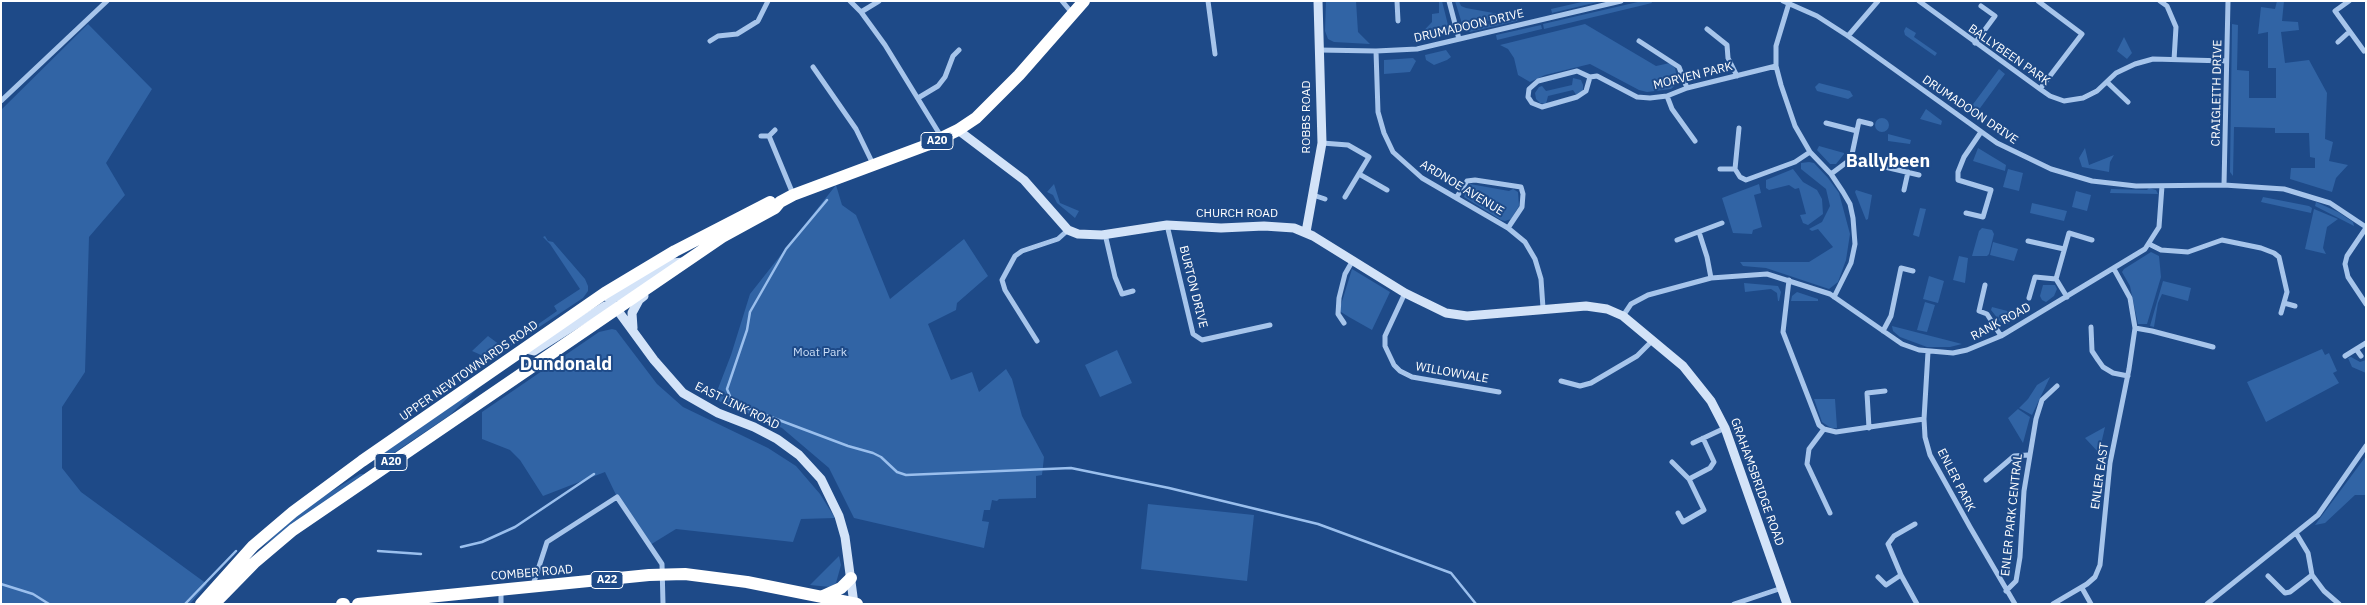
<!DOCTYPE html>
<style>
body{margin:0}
#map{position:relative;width:2367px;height:605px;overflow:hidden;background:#1e4a88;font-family:"IBM Plex Sans",sans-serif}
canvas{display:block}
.frame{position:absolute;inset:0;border:2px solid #fff;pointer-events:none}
</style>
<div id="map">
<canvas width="2367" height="605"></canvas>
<div class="frame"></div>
</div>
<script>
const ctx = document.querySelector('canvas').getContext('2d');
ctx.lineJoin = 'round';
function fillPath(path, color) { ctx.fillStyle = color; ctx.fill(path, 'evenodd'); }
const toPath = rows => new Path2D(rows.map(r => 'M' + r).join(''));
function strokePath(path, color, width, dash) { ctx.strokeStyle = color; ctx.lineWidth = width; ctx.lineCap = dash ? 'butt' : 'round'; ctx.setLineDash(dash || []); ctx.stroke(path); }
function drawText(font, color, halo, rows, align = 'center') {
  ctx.font = font + ' "IBM Plex Sans",sans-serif'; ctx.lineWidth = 4; ctx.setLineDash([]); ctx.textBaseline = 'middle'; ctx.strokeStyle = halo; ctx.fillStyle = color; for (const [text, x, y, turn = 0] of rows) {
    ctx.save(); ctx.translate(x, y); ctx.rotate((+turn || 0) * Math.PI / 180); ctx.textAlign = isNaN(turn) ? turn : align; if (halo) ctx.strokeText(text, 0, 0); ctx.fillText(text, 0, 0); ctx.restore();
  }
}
fillPath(toPath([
 [1326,1,1356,1,1358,32,1370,44,1334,42,1328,39,1325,31],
 [1439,1,1442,1,1449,29,1440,37,1413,42,1432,22,1432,14,1439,13],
 [1455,1,1459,1,1461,6,1466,8,1510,16,1463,27],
 [1586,1,1602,1,1552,13,1551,9],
 [1642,1,1651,1,1652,3,1544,29,1543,24],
 [2277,1,2284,1,2282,21,2298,22,2299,30,2281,32,2285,63,2309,60,2327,93,2325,139,2333,142,2329,161,2348,165,2336,178,2332,192,2290,179,2291,168,2315,168,2315,158,2310,157,2309,133,2275,133,2275,128,2234,127,2233,176,2230,172,2232,24,2238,25,2237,70,2249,71,2249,98,2276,98,2276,68,2268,68,2268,32,2258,34,2261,7,2275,9],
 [1520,16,1517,21,1470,32,1464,30],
 [88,24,152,89,106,163,125,195,89,237,85,372,62,407,62,468,81,492,207,584,190,604,1,604,1,110],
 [1585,24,1656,66,1670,63,1675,68,1678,83,1671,89,1647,92,1639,90,1590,64,1545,75,1530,82,1518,75,1514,58,1508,49,1500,45],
 [1541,25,1542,29,1497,40,1496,35],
 [1906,27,1916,33,1914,37,1937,53,1935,56,1905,35,1904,31],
 [2124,37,2132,53,2127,59,2117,51],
 [1446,50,1451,57,1447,60,1434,65,1426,60,1425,55],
 [1413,58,1416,61,1410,72,1384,74,1384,60],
 [1999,69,2005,74,1975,115,1963,107,1966,103,1971,107],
 [1573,78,1581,80,1583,85,1583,90,1577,96,1573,90,1548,96,1546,104,1540,103,1536,99,1535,93,1539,87,1542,86,1546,91,1572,85],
 [1819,83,1850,91,1853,96,1848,99,1817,91,1815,87],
 [1926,109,1942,121,1941,125,1920,119],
 '1875 125a7 7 0 1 1 14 0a7 7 0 1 1-14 0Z',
 [1888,134,1911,140,1910,144,1888,141],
 [1819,146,1844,153,1844,154,1836,164,1830,164,1817,150],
 [1978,148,2006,165,2005,171,1973,161],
 [2085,148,2089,165,2114,155,2110,162,2109,172,2082,167,2079,158],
 [1809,162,1814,163,1828,178,1839,193,1850,234,1846,260,1838,282,1829,289,1766,268,1743,266,1740,262,1809,262,1833,247,1818,229,1812,231,1809,229,1822,222,1830,206,1826,189,1801,169,1801,163],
 [1793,169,1803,182,1817,190,1822,199,1823,214,1808,225,1803,223,1800,215,1806,214,1799,188,1795,189,1789,185,1769,190,1766,188,1766,180],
 [2008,169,2023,173,2019,191,2003,187],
 [1054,184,1060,203,1079,211,1075,218,1057,203,1053,195,1047,192],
 [1470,184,1509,191,1513,189,1518,192,1519,206,1511,219,1505,221,1501,220,1464,197,1465,194,1464,192],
 [1759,184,1761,193,1754,195,1762,227,1753,230,1752,234,1733,233,1722,198],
 [836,185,842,205,856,215,890,299,964,239,988,276,957,303,956,310,928,324,951,380,972,372,979,392,1006,369,1012,379,1022,416,1044,457,1042,475,1036,476,1036,498,999,499,997,501,992,500,990,510,984,510,982,521,989,522,984,548,854,518,829,468,782,428,714,399,731,355,750,294],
 [2149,188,2156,190,2158,194,2110,193,2111,189,2147,190],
 [1856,190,1872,195,1868,219,1866,220,1855,192],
 [2076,191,2091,195,2087,211,2072,207],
 [2263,197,2309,206,2312,208,2311,213,2261,202],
 [2316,202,2338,212,2353,222,2354,226,2315,206],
 [2032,203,2067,211,2064,221,2030,213],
 [1920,208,1926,209,1919,237,1913,235],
 [2314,209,2338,219,2327,227,2323,248,2326,254,2305,249],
 [1982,228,1992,230,1994,234,1989,254,1987,256,1972,256,1979,231],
 [545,236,548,241,553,242,585,279,588,286,588,291,583,298,494,357,490,359,472,351,488,336,504,348,557,311,554,306,580,289,550,244,543,237],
 [1993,242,2018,249,2014,261,1990,255],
 [2151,252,2159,256,2161,277,2147,324,2138,324,2130,286,2122,272,2124,269],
 [1959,256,1968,258,1965,283,1953,280],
 [1352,269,1390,292,1372,330,1349,317,1341,312,1340,308],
 [1929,276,1944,281,1938,303,1923,299],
 [2163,281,2191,288,2188,301,2162,294,2158,303,2154,327,2150,326],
 [1744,283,1778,286,1781,292,1779,301,1778,301,1777,293,1771,289,1745,292],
 [2043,285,2055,285,2057,289,2054,296,2046,302,2042,300,2040,296],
 [1797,292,1818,299,1818,301,1791,301,1792,296],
 [1925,302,1935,305,1927,332,1917,330],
 [1992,307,2015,313,2012,321,2006,325,2002,324,1991,310],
 [1892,326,1962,344,1950,347,1927,347,1900,337,1893,331],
 [612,329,616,330,657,384,683,407,768,448,796,466,820,494,835,518,801,519,793,542,676,529,650,545,617,497,605,472,543,496,520,460,510,450,482,439,482,412,599,332],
 [2322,349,2325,355,2329,353,2337,371,2333,373,2339,383,2266,422,2247,382],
 [1117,350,1132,383,1100,397,1085,365],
 [2351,357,2360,362,2366,360,2366,373,2352,367,2348,358],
 [2050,377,2032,415,2021,409,2019,408,2028,399,2037,385],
 [478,388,450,415,379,463,382,454],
 [1814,399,1835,399,1837,428,1831,428,1822,422],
 [2018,409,2030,417,2023,443,2008,418],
 [2105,427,2099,453,2085,438],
 [2366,456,2366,495,2355,495,2325,523,2315,525],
 [360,474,364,474,262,547,304,508],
 [1148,504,1254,515,1247,581,1141,569],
 [839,556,841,565,836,583,830,587,810,585]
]), '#3164a5');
strokePath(toPath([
 [827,200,786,249,750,312,747,330,727,389,732,401,739,405,848,446,873,453,881,457,897,472,906,475,1071,468,1169,488,1318,524,1451,573,1476,604],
 [461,547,482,542,515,527,594,474],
 [378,551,421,554],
 [1,584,33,594,49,604],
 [185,604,236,551]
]), '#9abfed', 2.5);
strokePath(toPath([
 [850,1,861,12,885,45,942,138],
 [1062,1,1072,13],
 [1208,1,1215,54],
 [1397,1,1398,21],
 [1449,1,1459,39],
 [1783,1,1817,16,1848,36,1997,143,2051,169,2092,181,2136,186,2224,185,2284,189,2330,203,2366,227],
 [1919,1,2040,89,2050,96,2064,101,2083,98,2097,91,2116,73,2135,64,2153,59,2226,61],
 [2038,1,2082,34,2040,89],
 [2160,1,2167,6,2176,27,2174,60],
 [2349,1,2335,11,2364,51],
 [1789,3,1776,46,1776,66,1781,85,1795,126,1810,152,1831,174,1843,192,1850,204,1853,218,1855,244,1851,263,1834,297],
 [861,12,879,1],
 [1707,29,1727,45,1728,58,1737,76],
 [1848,36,1878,1],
 [710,41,718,36,737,34,758,21,768,1],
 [1639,41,1679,67,1687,88],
 [2338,42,2349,32],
 [1975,43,1995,16,1981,6],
 [1319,50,1376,51,1417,49,1621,1],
 [1376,51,1378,112,1384,133,1393,152,1422,178,1508,228,1525,242,1535,259,1541,279,1543,308],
 [813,67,856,129,873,164],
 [1590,77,1586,91,1577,97,1542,107,1532,103,1528,97,1529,89,1538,81,1577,71,1590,77,1597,76,1637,97,1650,98,1667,96,1687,88,1776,66],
 [2107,82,2128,102],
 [1667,96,1672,109,1695,141],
 [918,98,938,86,945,77,953,56,959,50],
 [1,101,107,1],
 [1826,123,1857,131],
 [1739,128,1735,169,1740,177,1746,180,1795,162,1810,152],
 [761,136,769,136,775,130],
 [769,136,793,194],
 [1322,143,1348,145,1369,157,1345,197],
 [1851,159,1919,175],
 [1720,169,1735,169],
 [1359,174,1387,190],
 [1831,174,1851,159,1859,121,1871,124],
 [2224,185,2228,1],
 [1904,190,1908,172],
 [1313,195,1325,199],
 [1456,198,1467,181,1475,180,1521,187,1523,194,1522,207,1508,228],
 [1966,213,1983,217,1991,190,1958,180,1958,172,1964,157,1981,132],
 [1167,225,1193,334,1202,340,1270,325],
 [2366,228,2347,256,2345,264,2348,277,2366,304],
 [1699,232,1707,257,1711,278],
 [1105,234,1115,277,1122,294,1133,291],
 [1677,240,1722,223],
 [2028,241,2064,249],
 [2149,244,2161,250,2188,252,2222,240,2261,248,2274,253,2279,257,2287,292,2281,313],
 [2056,279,2069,233,2092,240],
 [1789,280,1783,332,1819,425,1824,429,1836,432,1924,419],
 [1985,285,1979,311,1987,314,2001,336],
 [1405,293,1385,336,1385,346,1394,365,1400,371,1412,377,1499,392],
 [2029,298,2035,277,2056,279,2067,297],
 [2284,303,2295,306],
 [1623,316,1631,304,1648,295,1711,278,1767,274,1830,294,1902,344,1919,350,1953,353,1967,350,2001,336,2145,249,2159,227,2162,186],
 [1344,323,1338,314,1339,298,1345,274,1353,260],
 [2091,327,2092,351,2098,360,2103,367,2113,373,2128,376],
 [2135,328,2152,331,2213,347],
 [1883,331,1891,316,1901,268,1913,271],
 [1037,341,1005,290,1002,280,1015,256,1022,251,1058,239,1068,230],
 [2356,349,2361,356],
 [1928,352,1924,419,1925,437,1930,455,1970,527,2015,604],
 [2345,356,2366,343],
 [1561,381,1580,386,1591,383,1637,356,1653,340],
 [1869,428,1867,393,1885,391],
 [1824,429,1809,449,1807,464,1830,513],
 [1693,443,1725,428],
 [1672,462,1689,479,1704,510,1683,522,1678,513],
 [1689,479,1710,468,1714,462,1703,438],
 [1986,480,2014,456,2028,455],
 [1915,524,1894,536,1888,544,1901,575,1917,604],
 [2296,533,2308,553,2312,575,2324,591,2339,604],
 [2268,576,2285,593,2290,592,2312,575],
 [1878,577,1886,585,1901,575],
 [533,585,547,542,617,497,662,564,663,604],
 [2082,588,2091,604],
 [501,590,501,604],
 [2006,591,2016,581,2020,557,2024,491,2036,419,2042,400,2057,386],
 [1734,604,1782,588],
 [2053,604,2087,584,2095,577,2100,565,2110,463,2129,369,2135,328,2130,298,2114,269],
 [2207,604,2318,515,2366,446]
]), '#a7c5eb', 5);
strokePath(toPath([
 [958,130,1024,180,1068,230,1078,234,1102,235,1167,225,1221,228,1264,226,1294,228,1313,236,1405,293,1446,313,1467,316,1586,306,1607,309,1623,316,1683,366,1711,401,1725,428,1787,604],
 [1306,232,1322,143,1318,1],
 [605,293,654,360,683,393,718,413,754,427,777,439,799,455,821,479,839,516,845,537,854,604],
 [609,298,617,297,672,263,684,262],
 [633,328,632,313,639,300,644,296],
 [526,349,534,351,597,311,605,306,614,306]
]), '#d3e3f8', 9);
strokePath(toPath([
 [821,597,841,588,851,578],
 [201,604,253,546,293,512,362,461,605,293,675,251,770,202],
 [214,604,254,563,293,530,722,237,775,208,780,202,793,195,927,145,958,130,976,118,1019,75,1084,1],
 [342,604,344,604],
 [358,604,649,575,685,574,747,582,857,604]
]), '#fff', 12);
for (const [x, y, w] of [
 [937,141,32],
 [391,462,32],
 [607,580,32]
]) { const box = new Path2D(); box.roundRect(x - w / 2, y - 8.5, w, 17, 4); ctx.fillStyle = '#1e4a88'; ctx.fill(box); strokePath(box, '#fff', 1); }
drawText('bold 11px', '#fff', null, [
 ["A20",937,141],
 ["A20",391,462],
 ["A22",607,580]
]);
drawText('12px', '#fff', '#1e4a88', [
 ["DRUMADOON DRIVE",1469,26,-13],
 ["BALLYBEEN PARK",2009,55,35],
 ["MORVEN PARK",1693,76,-14],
 ["CRAIGLEITH DRIVE",2217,93,-89],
 ["DRUMADOON DRIVE",1970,110,34],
 ["ROBBS ROAD",1307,117,-90],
 ["ARDNOE AVENUE",1462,188,31],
 ["CHURCH ROAD",1237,214],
 ["BURTON DRIVE",1193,287,76],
 ["RANK ROAD",2001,322,-28],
 ["UPPER NEWTOWNARDS ROAD",469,371,-35],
 ["WILLOWVALE",1452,373,10],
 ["EAST LINK ROAD",737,406,26],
 ["ENLER EAST",2100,476,-82],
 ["ENLER PARK",1956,480,63],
 ["GRAHAMSBRIDGE ROAD",1757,482,70],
 ["ENLER PARK CENTRAL",2012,515,-84],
 ["COMBER ROAD",532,573,-5]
]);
drawText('12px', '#ccdff8', '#1e4a88', [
 ["Moat Park",820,353]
]);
drawText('bold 18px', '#fff', '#1e4a88', [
 ["Ballybeen",1888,162],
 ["Dundonald",566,365]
]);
</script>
